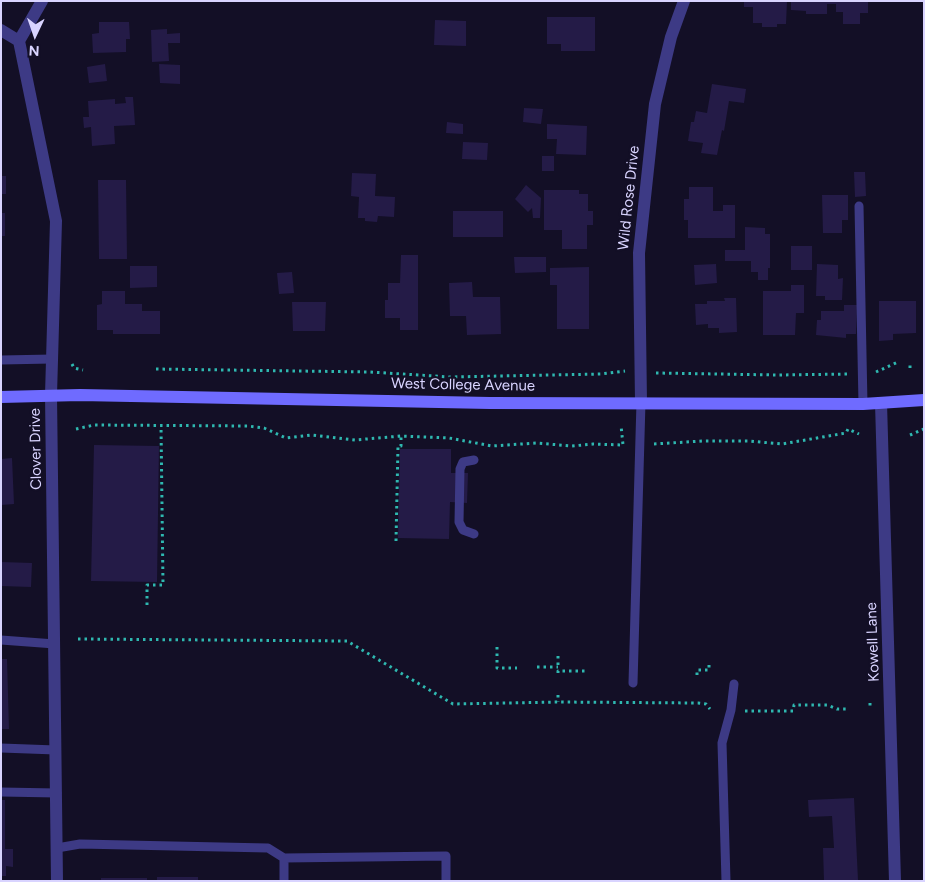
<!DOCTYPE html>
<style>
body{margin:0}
#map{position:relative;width:925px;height:882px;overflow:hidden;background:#130f26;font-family:Figtree,sans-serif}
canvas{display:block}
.frame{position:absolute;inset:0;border:2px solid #d9d4ff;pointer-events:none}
.north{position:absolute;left:10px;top:10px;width:50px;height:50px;-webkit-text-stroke:4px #130f26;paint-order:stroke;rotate:183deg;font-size:14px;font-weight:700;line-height:20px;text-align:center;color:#d9d4ff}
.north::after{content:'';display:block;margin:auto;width:18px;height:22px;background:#d9d4ff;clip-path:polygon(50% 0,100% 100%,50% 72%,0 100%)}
</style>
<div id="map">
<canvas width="925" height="882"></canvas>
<div class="frame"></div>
<div class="north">N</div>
</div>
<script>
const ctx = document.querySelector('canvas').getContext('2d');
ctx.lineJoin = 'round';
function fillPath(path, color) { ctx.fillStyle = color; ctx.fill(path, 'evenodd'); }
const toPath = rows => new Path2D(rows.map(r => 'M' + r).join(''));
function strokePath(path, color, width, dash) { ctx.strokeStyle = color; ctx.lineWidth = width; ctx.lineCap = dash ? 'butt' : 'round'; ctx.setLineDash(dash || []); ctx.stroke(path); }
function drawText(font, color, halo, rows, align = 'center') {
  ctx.font = font + ' Figtree,sans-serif'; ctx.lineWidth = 4.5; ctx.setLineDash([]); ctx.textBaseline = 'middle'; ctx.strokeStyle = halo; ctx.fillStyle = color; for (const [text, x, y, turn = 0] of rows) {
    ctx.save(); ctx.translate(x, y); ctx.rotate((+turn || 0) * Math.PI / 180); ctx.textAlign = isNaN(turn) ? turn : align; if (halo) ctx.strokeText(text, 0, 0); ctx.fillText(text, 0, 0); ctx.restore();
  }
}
fillPath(toPath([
 [744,1,787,1,786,24,777,24,777,27,762,27,762,23,753,23,753,7,744,7],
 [791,1,868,1,868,13,860,13,860,24,843,24,843,12,836,12,836,4,827,4,827,14,806,14,806,11,791,10],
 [547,17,595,17,595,51,561,51,561,44,547,44],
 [435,20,466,21,466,46,434,45],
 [99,22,129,22,130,39,126,39,126,52,93,53,92,34,99,33],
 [167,29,167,34,180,33,180,43,168,43,169,61,152,62,151,30],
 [105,64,107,81,89,83,87,67],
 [159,64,180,65,180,84,160,83],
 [712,84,746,89,744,103,729,101,724,131,722,130,717,155,701,153,703,143,688,141,691,122,694,122,696,111,707,113],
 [125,97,133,97,135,125,114,126,115,144,92,146,91,127,84,128,83,117,89,117,88,101,115,99,115,104,126,103],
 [524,108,543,109,541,124,523,122],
 [447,122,463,124,463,134,446,133],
 [547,124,587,126,586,155,556,154,557,139,547,139],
 [463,142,488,143,487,160,462,159],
 [542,156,554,156,554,171,542,171],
 [854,172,865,172,866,196,855,197],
 [352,173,376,174,375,196,395,197,394,217,378,216,377,222,365,221,365,218,358,218,359,197,351,196],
 [1,176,6,176,6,194,1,194],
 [98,180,126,180,127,259,99,259],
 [526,185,541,198,540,218,533,218,532,208,528,212,515,199],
 [689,187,713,187,713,211,723,211,723,205,735,205,735,238,688,238,688,220,684,220,684,199,689,199],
 [544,190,579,190,579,194,588,194,588,211,593,211,593,225,587,225,587,249,562,249,562,230,544,230],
 [822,195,848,195,848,220,842,220,842,233,823,233],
 [453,211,503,211,503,237,453,237],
 [1,213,5,213,5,236,1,236],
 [745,227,765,228,765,234,770,234,770,268,768,268,768,280,758,280,758,272,751,272,751,261,725,261,725,250,745,250],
 [791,246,812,246,812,270,791,270],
 [401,255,418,255,418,330,400,330,400,318,385,318,385,300,388,300,388,283,400,283],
 [514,257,546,257,546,272,515,273],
 [716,264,717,283,695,285,694,265],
 [817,264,838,265,838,279,843,278,842,300,825,300,825,296,816,296],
 [130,266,157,266,157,287,130,288],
 [589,267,589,329,557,329,557,285,550,285,550,268],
 [292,272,294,293,279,294,277,273],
 [472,282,473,297,500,297,501,334,467,335,466,316,450,316,449,283],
 [791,285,804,285,804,313,796,313,795,335,763,335,763,291,791,291],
 [102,291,125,291,125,304,142,304,142,311,160,311,160,334,113,334,113,330,97,330,97,305,102,304],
 [724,298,736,298,737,332,719,333,719,328,708,328,708,324,696,325,695,304,707,304,707,301,725,301],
 [879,301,916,301,916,333,893,334,893,340,879,341],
 [292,302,326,302,325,331,293,331],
 [844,305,857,305,856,334,846,334,846,338,816,335,817,320,821,320,821,311,844,311],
 [94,445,159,446,157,582,91,581],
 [400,449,451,449,451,473,468,473,467,503,450,502,449,539,398,538],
 [12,458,14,504,1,505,1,459],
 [1,562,32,563,31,587,1,586],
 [1,659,7,659,9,729,1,729],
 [854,798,858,880,824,881,823,848,834,848,832,816,809,817,808,800],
 [1,800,5,800,5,849,13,849,13,867,6,866,6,876,1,876],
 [157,877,198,877,198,881,157,881],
 [101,878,147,878,147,881,101,881]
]), '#241b47');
strokePath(toPath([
 [72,364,74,368,83,370],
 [910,368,910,362],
 [156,369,370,372,450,377,601,374,625,371],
 [876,372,898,362],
 [656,373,777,375,850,374],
 [76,429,94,425,248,426,264,428,286,438,312,435,355,440,401,436,449,438,492,446,536,443,572,446,593,444,623,445,621,425],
 [910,435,924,429],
 [654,444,702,441,749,441,782,444,846,433,848,429,859,434],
 [396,541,398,446,401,446,401,436],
 [147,605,147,585,163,585,161,426],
 [78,639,347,641,453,704,558,702,698,703,706,704,710,709],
 [497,647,497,668,517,668],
 [558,656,558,668],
 [537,667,558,667],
 [558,673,558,671,585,671],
 [697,675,697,670,709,670,709,661],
 [558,695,558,702],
 [870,703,870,708],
 [745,711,793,711,794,705,827,705,837,709,847,709]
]), '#2fb8b0', 3, [2.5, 4]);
strokePath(toPath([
 [859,206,863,404],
 [1,360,52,359],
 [474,534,463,530,459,522,460,469,463,462,474,460],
 [1,640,55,644],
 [633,683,641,402],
 [1,748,56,750],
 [1,792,57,793],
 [57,848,80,844,268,848,284,858,446,856,446,881],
 [284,858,284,881],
 [726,881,722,743,731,710,734,684]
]), '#3d3a85', 9);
strokePath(toPath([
 [1,30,19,41,56,221,51,395,57,881],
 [19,41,42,1],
 [641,402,639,253,655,104,671,37,684,1],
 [881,403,895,881]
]), '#3d3a85', 12);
strokePath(toPath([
 [1,397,80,395,490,403,863,404,924,400]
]), '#6f6bff', 12);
drawText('15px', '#d9d4ff', '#130f26', [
 ["Wild Rose Drive",629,198,-84],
 ["West College Avenue",463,385,1],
 ["Clover Drive",36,449,-91],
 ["Kowell Lane",873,642,-92]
]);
</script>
